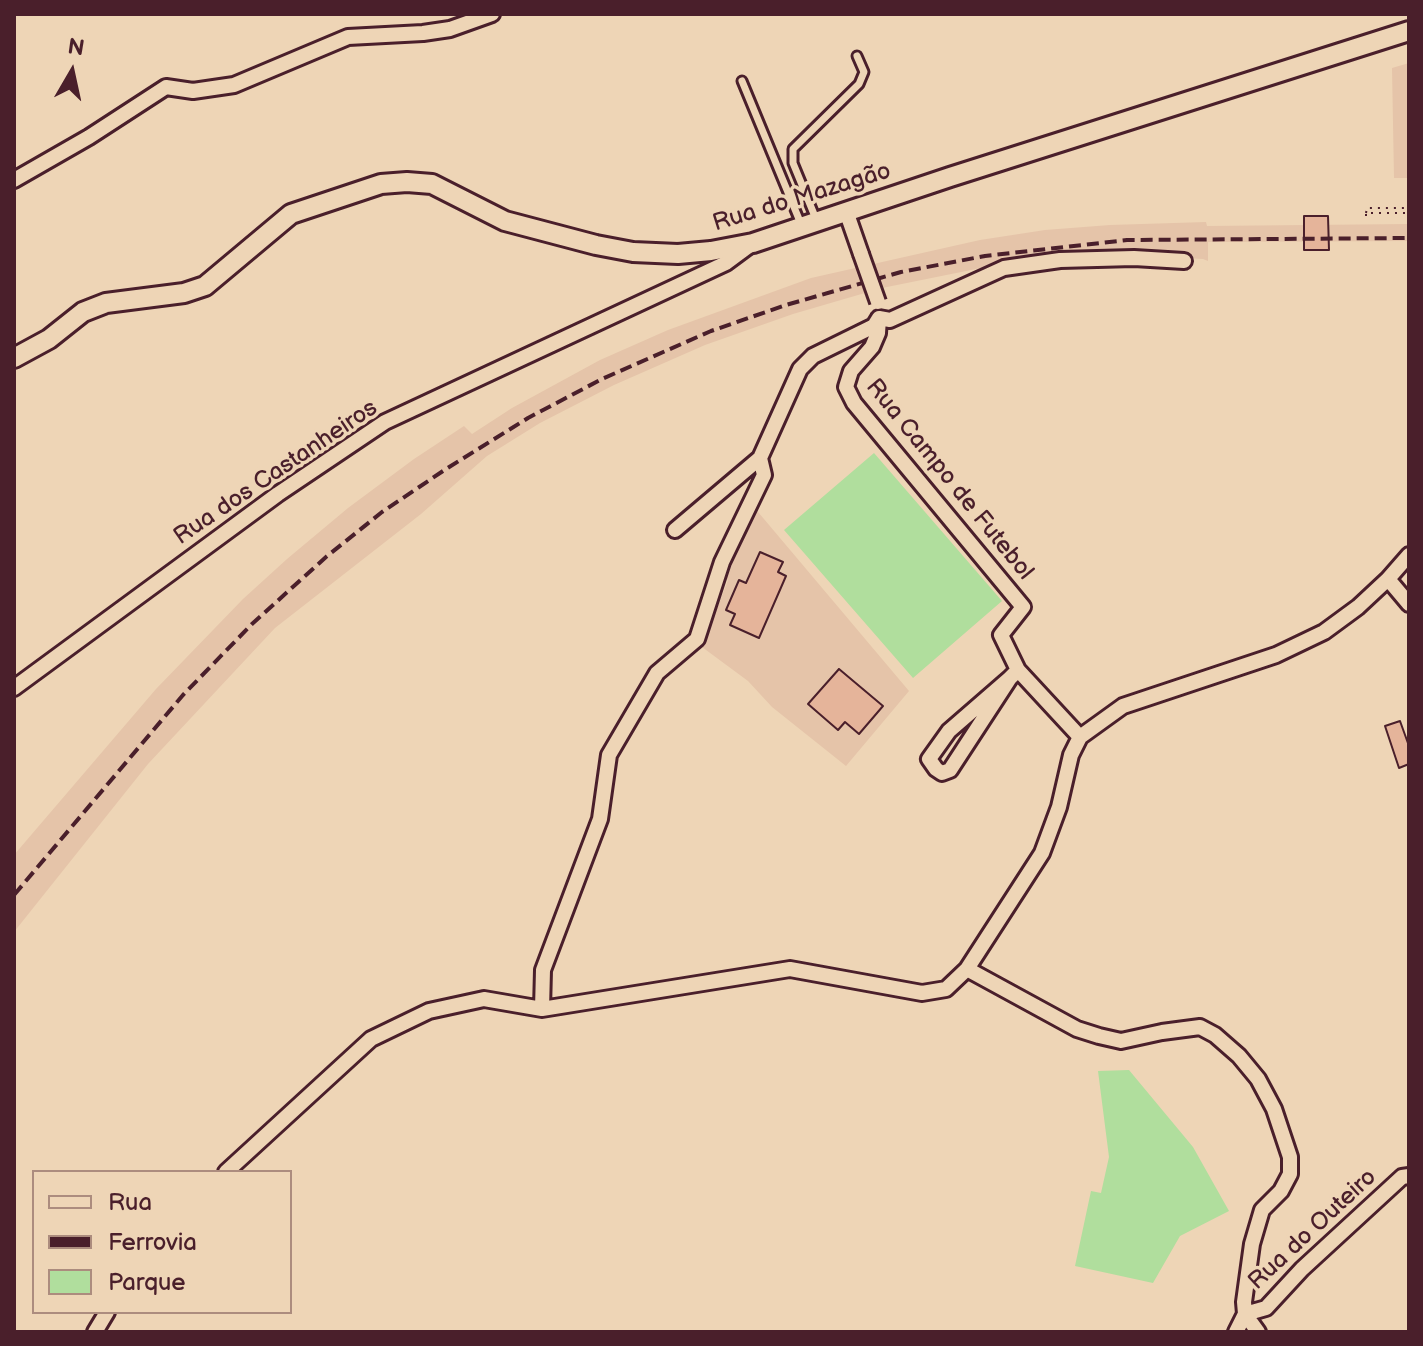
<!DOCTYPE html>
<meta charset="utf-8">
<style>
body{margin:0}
#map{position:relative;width:1423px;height:1346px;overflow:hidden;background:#eed5b6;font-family:"Balsamiq Sans",sans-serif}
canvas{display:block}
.frame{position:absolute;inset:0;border:16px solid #4a1f2b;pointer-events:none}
.legend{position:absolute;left:32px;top:1170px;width:260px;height:144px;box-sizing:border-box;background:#eed5b6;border:2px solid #ac8c7e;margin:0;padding:10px 14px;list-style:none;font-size:24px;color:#4a1f2b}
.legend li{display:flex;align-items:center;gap:16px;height:40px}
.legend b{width:40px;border:2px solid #ac8c7e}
.north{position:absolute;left:32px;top:32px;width:80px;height:80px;-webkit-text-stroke:6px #eed5b6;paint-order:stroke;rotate:9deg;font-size:22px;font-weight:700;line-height:32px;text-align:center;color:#4a1f2b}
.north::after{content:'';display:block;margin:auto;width:28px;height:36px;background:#4a1f2b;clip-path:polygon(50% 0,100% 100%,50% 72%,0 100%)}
</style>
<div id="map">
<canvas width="1423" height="1346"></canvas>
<div class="frame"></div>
<ul class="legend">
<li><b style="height:10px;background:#eed5b6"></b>Rua</li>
<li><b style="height:10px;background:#4a1f2b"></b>Ferrovia</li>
<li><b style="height:22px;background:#b0de9d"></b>Parque</li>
</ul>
<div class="north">N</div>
</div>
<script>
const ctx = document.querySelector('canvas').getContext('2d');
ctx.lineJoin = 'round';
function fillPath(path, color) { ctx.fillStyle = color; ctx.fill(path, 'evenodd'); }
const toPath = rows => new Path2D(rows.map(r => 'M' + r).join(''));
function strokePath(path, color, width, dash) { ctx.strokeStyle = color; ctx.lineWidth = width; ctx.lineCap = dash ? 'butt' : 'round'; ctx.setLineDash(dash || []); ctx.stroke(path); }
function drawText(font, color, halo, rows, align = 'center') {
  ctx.font = font + ' "Balsamiq Sans",sans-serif'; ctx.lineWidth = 7; ctx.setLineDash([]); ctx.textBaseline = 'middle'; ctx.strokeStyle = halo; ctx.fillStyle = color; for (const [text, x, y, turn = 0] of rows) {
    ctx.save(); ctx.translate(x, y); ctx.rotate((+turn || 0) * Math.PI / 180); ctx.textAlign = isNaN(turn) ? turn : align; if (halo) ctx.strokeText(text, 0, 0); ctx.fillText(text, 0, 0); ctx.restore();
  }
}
fillPath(toPath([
 [1409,63,1409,178,1394,178,1392,68],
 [1206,222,1207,226,1409,224,1409,241,1208,242,1208,261,1203,259,1131,255,1027,261,986,267,882,288,793,314,705,345,614,385,540,423,487,456,421,514,275,628,148,764,14,932,14,855,156,689,243,599,287,559,348,508,414,459,464,426,472,434,512,408,600,360,668,330,811,278,980,240,1045,230,1110,225],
 [753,506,909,691,846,766,772,707,748,681,702,647,728,580,721,576]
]), '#e5c4a9');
fillPath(toPath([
 [874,453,1002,601,913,678,784,530],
 [1129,1070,1193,1147,1229,1211,1180,1236,1153,1283,1075,1266,1091,1191,1101,1193,1109,1157,1098,1071]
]), '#b0de9d');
const building = toPath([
 [1304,216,1328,216,1329,250,1304,250,1304,216],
 [760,552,783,562,778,572,786,576,759,638,730,625,735,614,726,610,739,580,746,583,760,552],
 [839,669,883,706,859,734,845,722,838,730,808,704,839,669],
 [1400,721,1409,746,1409,764,1399,768,1385,726,1400,721]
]);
fillPath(building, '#e5b49a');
strokePath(building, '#4a1f2b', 2);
const service = toPath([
 [742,81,801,224],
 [816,219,793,163,793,149,859,84,864,72,857,56]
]);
const minor = toPath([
 [14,180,89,137,166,87,193,91,234,85,348,37,423,33,450,29,492,14],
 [846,211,861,254],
 [879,318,890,320,1004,268,1060,260,1134,258,1184,261],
 [879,319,878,333,872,347,851,371,846,387,854,403,1023,607,1001,635,1018,670,1080,737],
 [675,530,760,458],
 [1388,579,1409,604],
 [1010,678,949,731,929,759,936,769,942,773,950,770,1010,678,1018,670],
 [14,688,278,494,385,422,726,263,753,243],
 [967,969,1077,1029,1099,1036,1121,1041,1162,1032,1200,1027,1215,1035,1239,1056,1258,1079,1274,1109,1290,1157,1290,1174,1281,1191,1262,1210,1252,1244,1244,1302,1245,1314],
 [542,1009,543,970,600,819,609,755,657,673,697,639,722,562,764,475,760,458,800,369,813,356,874,326,879,318],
 [226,1172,371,1039,429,1011,484,999,542,1009,790,969,922,993,946,989,967,969,1042,853,1059,807,1071,755,1080,737,1123,706,1276,655,1324,632,1358,607,1388,579,1409,555],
 [1245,1314,1266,1308,1302,1269,1402,1177,1409,1176],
 [1245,1314,1258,1332],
 [95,1332,107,1312],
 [1236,1332,1245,1314]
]);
const tertiary = toPath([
 [14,358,49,339,83,312,106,303,184,293,205,286,291,214,381,184,407,182,432,184,505,221,596,245,633,252,678,254,711,251,753,243,950,177,1409,31]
]);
strokePath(service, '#4a1f2b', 13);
strokePath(minor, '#4a1f2b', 20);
strokePath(tertiary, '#4a1f2b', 24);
strokePath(toPath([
 [1366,213,1367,208,1409,208],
 [1366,216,1366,213,1409,213]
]), '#4a1f2b', 2, [2, 6]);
strokePath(service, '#eed5b6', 7);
strokePath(minor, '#eed5b6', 14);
strokePath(tertiary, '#eed5b6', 18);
strokePath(toPath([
 [14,895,183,695,252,624,326,557,382,512,446,469,528,418,602,379,711,331,786,305,901,272,985,256,1127,240,1409,238]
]), '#4a1f2b', 4, [12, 6]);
const minorBridge = toPath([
 [861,254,878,302]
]);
strokePath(minorBridge, '#4a1f2b', 20, []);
strokePath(minorBridge, '#eed5b6', 14);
drawText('24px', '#4a1f2b', '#eed5b6', [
 ["Rua do Mazagão",802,198,-17],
 ["Rua dos Castanheiros",276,473,-34],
 ["Rua Campo de Futebol",949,480,51],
 ["Rua do Outeiro",1313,1230,-43]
]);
</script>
